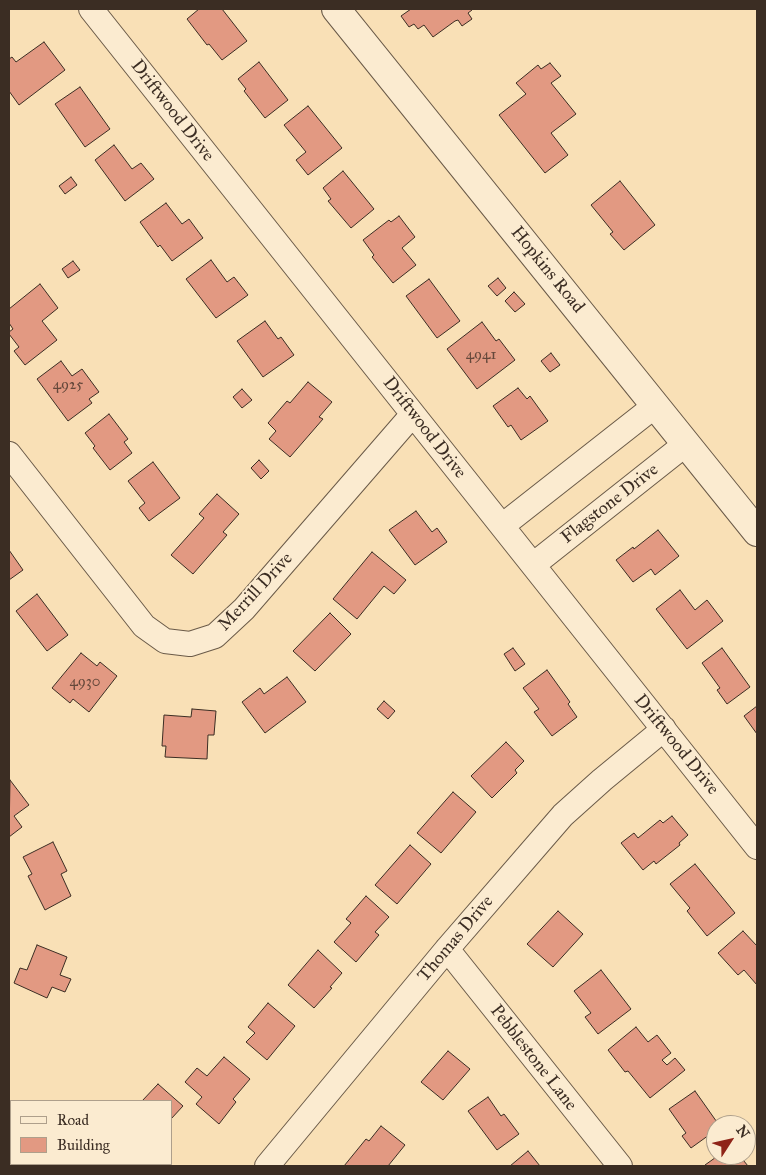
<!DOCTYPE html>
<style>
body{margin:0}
#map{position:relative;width:766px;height:1175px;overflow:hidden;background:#f9e0b6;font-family:"IM FELL Great Primer",serif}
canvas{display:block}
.frame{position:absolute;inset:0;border:10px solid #3b2d23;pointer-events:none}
.legend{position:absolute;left:10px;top:1100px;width:162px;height:65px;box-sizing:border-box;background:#fbebd0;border:1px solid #ae9f8b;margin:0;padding:6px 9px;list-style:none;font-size:15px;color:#3b2d23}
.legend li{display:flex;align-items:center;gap:10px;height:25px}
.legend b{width:25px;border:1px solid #ae9f8b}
.north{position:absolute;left:706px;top:1115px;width:50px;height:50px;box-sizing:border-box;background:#fbebd0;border:1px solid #ae9f8b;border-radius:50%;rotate:55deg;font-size:14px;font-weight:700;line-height:20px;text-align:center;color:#3b2d23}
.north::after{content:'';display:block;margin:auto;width:18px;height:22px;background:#8f2418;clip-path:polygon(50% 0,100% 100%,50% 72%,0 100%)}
</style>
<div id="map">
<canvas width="766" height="1175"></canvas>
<div class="frame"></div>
<ul class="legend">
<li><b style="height:6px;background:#fbebd0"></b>Road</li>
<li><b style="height:14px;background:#e29982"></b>Building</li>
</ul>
<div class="north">N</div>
</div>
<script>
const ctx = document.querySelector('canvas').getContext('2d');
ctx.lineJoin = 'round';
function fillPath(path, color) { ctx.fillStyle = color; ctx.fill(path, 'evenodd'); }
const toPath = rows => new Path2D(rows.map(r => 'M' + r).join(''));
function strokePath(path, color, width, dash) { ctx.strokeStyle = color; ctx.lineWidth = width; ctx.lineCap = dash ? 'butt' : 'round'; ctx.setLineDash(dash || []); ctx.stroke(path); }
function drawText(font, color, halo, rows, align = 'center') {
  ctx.font = font + ' "IM FELL Great Primer",serif'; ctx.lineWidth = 4; ctx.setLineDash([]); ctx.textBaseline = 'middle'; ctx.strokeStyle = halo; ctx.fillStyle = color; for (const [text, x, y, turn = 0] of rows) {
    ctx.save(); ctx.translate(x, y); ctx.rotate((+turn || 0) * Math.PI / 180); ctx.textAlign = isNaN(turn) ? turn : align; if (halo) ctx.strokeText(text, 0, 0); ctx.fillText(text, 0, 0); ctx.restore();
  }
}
const building = toPath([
 [199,9,222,9,247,41,222,60,209,44,207,45,187,19,199,9],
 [411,9,471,9,472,10,468,13,472,19,462,26,458,20,455,21,433,37,424,25,418,29,414,24,409,27,401,16,411,9],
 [44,42,65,70,19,105,9,91,9,59,12,57,16,62,44,42],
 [259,62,288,100,265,118,244,91,246,89,238,79,259,62],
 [550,63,561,76,551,83,576,114,551,133,568,155,545,173,499,115,526,94,516,83,538,65,541,69,550,63],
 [80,87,110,129,85,147,55,104,80,87],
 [308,106,342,148,308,175,296,160,306,152,284,125,308,106],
 [114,145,132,169,141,163,154,179,125,201,95,160,114,145],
 [343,171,374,209,351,228,328,201,331,199,323,188,343,171],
 [71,177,77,185,65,194,59,186,71,177],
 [620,181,655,225,624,250,610,234,613,232,591,205,620,181],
 [166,203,182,224,189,219,203,238,172,261,160,245,158,247,140,222,166,203],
 [399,216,415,237,402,248,416,265,393,283,372,257,374,255,363,240,389,220,391,222,399,216],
 [211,260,227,282,234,277,248,295,216,318,186,279,211,260],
 [73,261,80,270,68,278,62,269,73,261],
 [498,278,506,288,497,296,488,286,498,278],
 [429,279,460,321,437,338,406,296,429,279],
 [40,284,58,308,42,321,57,340,25,365,14,351,19,347,9,334,9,332,13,329,9,323,9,309,40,284],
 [514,292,525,304,515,312,505,301,514,292],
 [265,321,278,339,281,337,294,355,263,377,237,341,265,321],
 [482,322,496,341,499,339,515,360,477,389,447,349,482,322],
 [551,353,560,365,550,372,541,361,551,353],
 [61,361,72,376,82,369,99,392,89,399,92,403,68,421,37,379,61,361],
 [308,382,332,402,319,417,323,419,290,457,269,439,276,431,268,423,287,401,290,403,308,382],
 [518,388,527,399,530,396,548,421,521,440,511,425,508,427,493,406,518,388],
 [242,389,252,400,242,408,233,397,242,389],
 [109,414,128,439,124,442,132,453,110,470,93,448,95,446,85,433,109,414],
 [259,460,269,471,261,479,251,468,259,460],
 [153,462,180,498,149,521,139,508,145,503,128,481,153,462],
 [217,494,239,514,223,532,227,535,193,574,171,555,204,518,199,514,217,494],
 [416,511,432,532,437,528,447,542,415,565,389,530,416,511],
 [658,530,679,556,655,575,651,569,633,582,616,560,633,547,634,549,658,530],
 [9,550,23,570,9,580,9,550],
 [372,552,406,580,394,594,384,586,357,619,333,599,372,552],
 [680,590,695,610,707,600,723,621,687,649,656,609,680,590],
 [37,594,68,635,47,651,16,611,37,594],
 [330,613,351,634,315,671,293,651,330,613],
 [513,648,525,664,515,671,504,654,513,648],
 [722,648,750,687,727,704,717,690,720,688,702,663,722,648],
 [81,653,97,666,100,662,117,676,89,712,73,699,70,703,52,688,81,653],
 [547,670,570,702,568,704,577,717,552,736,534,712,539,709,523,688,547,670],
 [287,677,306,702,265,733,242,702,260,688,264,694,287,677],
 [384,701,395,711,388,719,377,709,384,701],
 [757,706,757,734,744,716,757,706],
 [192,709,216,711,214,735,208,735,207,759,165,757,166,746,162,746,164,715,191,717,192,709],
 [506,742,524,761,515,770,517,773,492,798,471,776,506,742],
 [10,780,29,805,14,816,22,827,9,837,10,780],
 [453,792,476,812,441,853,417,833,453,792],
 [672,816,688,835,679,843,680,845,656,864,654,861,643,870,621,843,634,833,638,838,660,820,663,823,672,816],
 [53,842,67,871,61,874,71,896,45,910,28,876,32,874,23,857,53,842],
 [410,845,431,864,397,904,375,885,410,845],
 [695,864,735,913,707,936,687,911,690,908,670,884,695,864],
 [366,896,389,917,375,932,379,935,356,962,334,942,351,923,346,919,366,896],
 [558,911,583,934,553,967,527,944,558,911],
 [743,931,757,946,757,985,744,970,738,975,718,953,743,931],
 [37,945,67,957,60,975,71,979,65,992,52,987,47,998,14,983,20,968,27,970,37,945],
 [318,950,342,973,330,987,332,988,314,1008,288,985,318,950],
 [601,970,631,1009,598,1034,585,1017,591,1013,574,991,601,970],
 [268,1003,295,1026,267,1060,246,1042,255,1033,248,1027,268,1003],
 [636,1027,648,1042,657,1035,671,1053,662,1060,667,1065,675,1058,685,1070,650,1098,628,1071,625,1072,608,1050,636,1027],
 [448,1051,470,1069,443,1100,421,1082,448,1051],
 [224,1057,250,1079,233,1099,236,1102,219,1124,196,1104,202,1097,185,1082,197,1068,207,1076,224,1057],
 [158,1084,183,1106,171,1119,171,1101,142,1101,158,1084],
 [695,1091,719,1125,716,1125,716,1130,691,1148,682,1136,686,1133,669,1109,695,1091],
 [488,1097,501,1116,504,1114,519,1134,497,1150,468,1111,488,1097],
 [381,1126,405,1145,388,1166,344,1166,366,1139,369,1141,381,1126],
 [528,1151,540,1166,510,1166,528,1151],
 [719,1155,739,1155,748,1166,706,1166,705,1165,719,1155]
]);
fillPath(building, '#e29982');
strokePath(building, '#3b2d23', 1);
const minor = toPath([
 [91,9,757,847],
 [9,454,144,626,165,641,190,644,215,636,244,609,413,414],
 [502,526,656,405],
 [533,565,687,443],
 [447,949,620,1166],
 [267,1166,447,949,563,815,602,780,664,729]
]);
const tertiary = toPath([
 [336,9,757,532]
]);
strokePath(minor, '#6a5a48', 26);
strokePath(tertiary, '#6a5a48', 30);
strokePath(minor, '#fbebd0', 24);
strokePath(tertiary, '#fbebd0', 28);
drawText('15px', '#65483b', null, [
 ["4941",481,355],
 ["4925",68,385],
 ["4930",85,682]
]);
drawText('18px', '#3b2d23', '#fbebd0', [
 ["Driftwood Drive",172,111,52],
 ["Hopkins Road",547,270,51],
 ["Driftwood Drive",424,428,52],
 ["Flagstone Drive",610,504,-38],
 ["Merrill Drive",256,592,-47],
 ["Driftwood Drive",676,745,51],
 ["Thomas Drive",456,939,-50],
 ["Pebblestone Lane",533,1058,52]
]);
</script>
